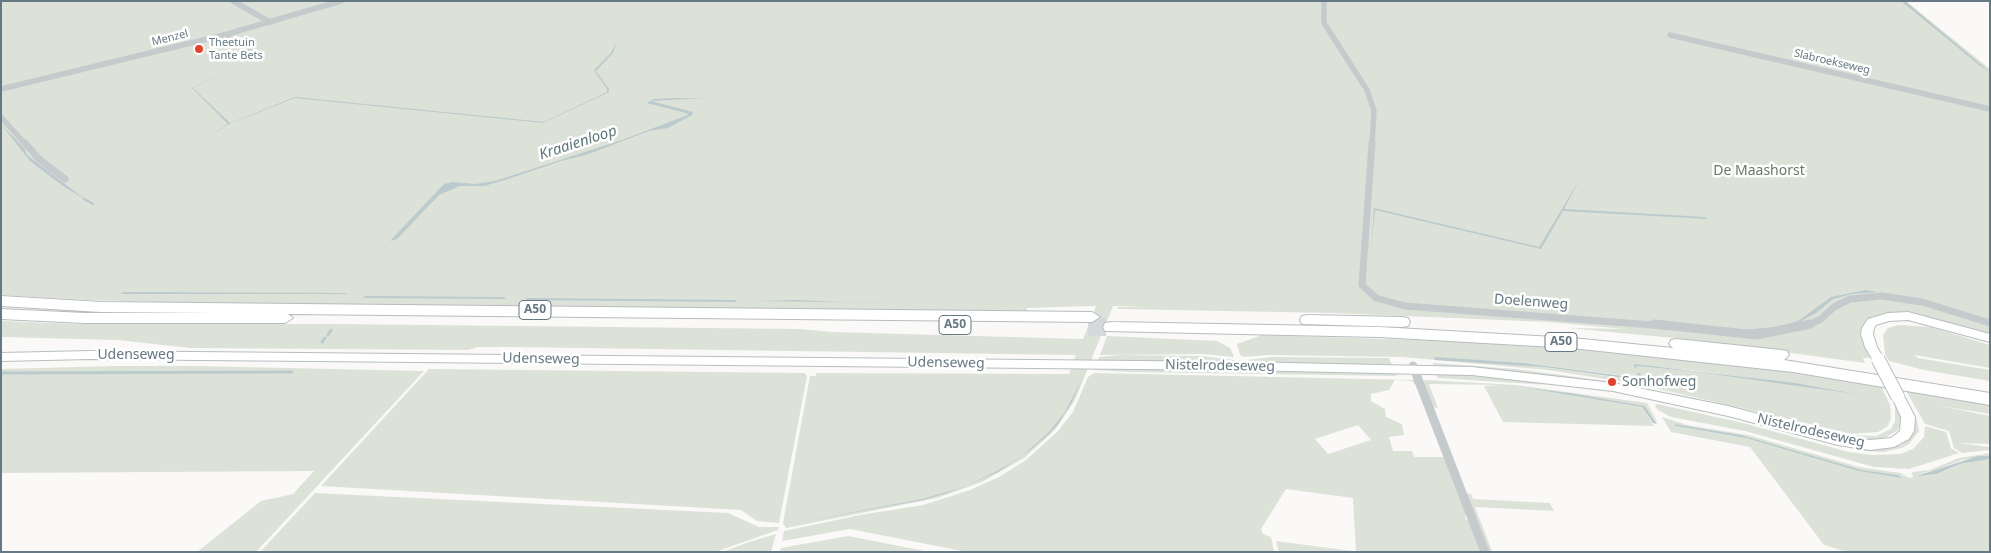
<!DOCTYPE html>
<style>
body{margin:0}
#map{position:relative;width:1991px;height:553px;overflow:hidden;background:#faf9f7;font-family:"Noto Sans",sans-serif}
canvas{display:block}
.frame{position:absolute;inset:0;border:2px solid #647983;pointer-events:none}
</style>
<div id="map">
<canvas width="1991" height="553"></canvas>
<div class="frame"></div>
</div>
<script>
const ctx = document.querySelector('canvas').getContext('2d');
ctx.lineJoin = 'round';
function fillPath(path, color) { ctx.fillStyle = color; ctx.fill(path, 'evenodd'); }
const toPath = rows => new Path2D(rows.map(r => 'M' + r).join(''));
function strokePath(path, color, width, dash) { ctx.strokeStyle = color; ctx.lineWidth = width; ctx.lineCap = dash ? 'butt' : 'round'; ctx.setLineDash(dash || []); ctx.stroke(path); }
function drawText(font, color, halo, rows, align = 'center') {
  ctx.font = font + ' "Noto Sans",sans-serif'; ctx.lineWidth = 5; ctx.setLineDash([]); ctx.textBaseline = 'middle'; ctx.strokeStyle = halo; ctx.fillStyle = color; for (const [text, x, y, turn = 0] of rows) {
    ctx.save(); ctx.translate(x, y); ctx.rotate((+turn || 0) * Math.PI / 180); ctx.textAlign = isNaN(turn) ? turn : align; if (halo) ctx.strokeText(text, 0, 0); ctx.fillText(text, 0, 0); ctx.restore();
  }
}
fillPath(toPath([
 [1,1,1906,1,1990,69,1990,335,1891,313,1875,316,1862,326,1863,340,1870,358,1863,358,1865,363,1695,340,1568,328,1625,329,1548,322,1332,313,1118,309,1118,307,1146,307,1113,306,1075,400,1055,430,1024,458,982,482,937,498,786,528,783,523,810,376,815,376,817,373,1069,374,1076,355,512,347,477,347,468,350,190,348,118,340,1,337,1,321,78,324,335,324,800,329,833,332,1083,339,1096,306,1027,308,1027,311,190,303,88,300,1,295],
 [1899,325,1931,327,1990,345,1990,368,1914,355,1918,358,1990,370,1990,381,1924,370,1889,361,1885,354,1883,335,1888,328],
 [1262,335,1480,342,1615,352,1781,371,1881,386,1890,405,1891,419,1887,427,1878,432,1852,434,1638,384,1548,370,1402,357,1268,355,1244,357,1240,355,1237,344],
 [1433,358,1524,363,1643,378,1674,386,1544,367],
 [1636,366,1692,370,1856,393,1697,372],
 [1107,336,1217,341,1230,348,1234,357,1202,354,1100,355],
 [1121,355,1201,356,1234,360,1235,363,1098,362,1099,357],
 [1272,357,1389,358,1392,365,1254,363,1247,360],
 [1433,363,1516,369,1607,381,1433,365],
 [116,366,194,366,424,371,256,552,197,552,261,501,293,494,314,471,1,473,1,369],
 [1095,367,1395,372,1397,376,1129,372,1094,370],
 [429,369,805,373,807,376,779,523,757,521,741,510,321,486],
 [1094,373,1414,380,1418,385,1414,384,1412,381,1395,380,1389,390,1371,394,1371,401,1385,409,1386,417,1402,424,1404,435,1389,437,1393,451,1412,451,1414,457,1445,457,1467,514,1465,515,1466,520,1470,521,1481,552,1356,552,1353,498,1286,489,1261,529,1263,534,1271,537,1274,552,967,552,850,529,782,541,784,531,860,515,923,505,970,490,999,477,1026,460,1058,431,1073,412,1088,377],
 [1358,425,1371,440,1328,454,1315,439],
 [1436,374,1478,374,1548,385,1438,378],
 [1425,380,1516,385,1647,403,1659,425,1645,406,1570,393,1520,387,1642,407,1654,426,1503,422,1484,386,1500,385,1429,384,1438,408,1433,407,1423,382],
 [1643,386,1849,435,1876,436,1891,429,1895,421,1895,404,1900,413,1901,422,1898,430,1883,439,1854,439],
 [1905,389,1990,404,1990,414,1941,406,1990,416,1990,444,1957,443,1990,447,1990,450,1962,453,1954,448,1949,431,1925,424],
 [1657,398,1877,449,1901,445,1911,437,1914,424,1910,406,1917,420,1919,431,1909,444,1902,448,1883,452,1863,451,1710,412,1654,401],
 [1657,404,1743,423,1849,452,1872,455,1900,454,1913,449,1924,437,1925,426,1946,432,1951,448,1959,453,1909,469,1874,467,1745,431,1671,417,1658,410,1655,406],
 [1662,417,1687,425,1748,435,1859,467,1900,473,1909,478,1913,477,1912,472,1930,470,1959,458,1990,453,1990,456,1962,460,1936,470,1917,474,1946,470,1960,464,1990,459,1990,552,1847,552,1824,545,1750,447,1671,432],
 [1673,424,1741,435,1862,470,1898,475,1903,477,1858,471,1744,438,1675,426],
 [315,493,728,513,759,527,779,527,778,530,715,552,260,552],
 [1466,493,1471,494,1473,499,1550,503,1554,511,1475,507,1492,551,1500,552,1489,552],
 [776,534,771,552,723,552,746,543],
 [848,536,930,552,780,552,781,548],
 [1276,541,1351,551,1351,552,1279,552]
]), '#dce2d8');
fillPath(toPath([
 [1901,1,1905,1,1990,72,1979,65],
 [617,42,613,53,596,71,609,89,609,92,543,123,295,98,231,123,208,137,228,124,192,88,225,71,193,88,230,123,295,97,544,122,607,92,607,89,594,70,610,54],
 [675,98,705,98,651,101,693,112,692,115,668,128,649,131,586,155,561,161,505,180,484,186,460,186,439,195,397,239,390,241,444,184,452,182,475,184,495,181,622,140,688,115,686,113,647,103,654,99],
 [1,124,25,149,27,155,86,200,63,186,30,161],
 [1580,179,1564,209,1705,217,1708,219,1563,211,1541,249,1375,210,1371,252,1374,208,1539,247],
 [1866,290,1877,292,1852,294,1833,299,1816,313,1799,322,1766,330,1741,330,1777,327,1798,321,1831,297],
 [124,292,345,293,348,294,120,294],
 [365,296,504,297,506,299,363,298],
 [527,298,735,300,737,302,525,300],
 [795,300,839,302,946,304,759,301],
 [1434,357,1524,363,1639,378,1637,373,1640,373,1643,378,1674,385,1544,367,1435,360],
 [1634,364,1795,383,1856,394,1697,372,1637,366,1635,369],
 [1083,377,1071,404,1058,424,1049,434,1028,452,998,472,964,487,944,494,923,500,795,523,922,499,964,487,997,471,1022,456,1048,433,1065,412],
 [1520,387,1570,393,1645,406,1657,424,1653,423,1642,407],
 [1674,424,1741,435,1862,470,1898,475,1903,478,1858,471,1745,438,1675,426],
 [1978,456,1990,456,1990,459,1960,464,1936,474,1917,476]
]), '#bbcacc');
strokePath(toPath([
 [84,199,93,204]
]), '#bbcacc', 2.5);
strokePath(toPath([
 [328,335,331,330],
 [322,342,325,338],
 [1,373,292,372]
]), '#bbcacc', 3);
strokePath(toPath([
 [1088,327,1111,327]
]), '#d4d9da', 18, [18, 9]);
const secondary = toPath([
 [1908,312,1990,334,1990,342,1908,320,1889,321,1876,325,1874,328,1873,334,1877,347,1884,359,1882,362,1874,362,1865,347,1861,334,1862,328,1868,319,1888,313,1908,312],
 [90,351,1241,362,1472,367,1613,383,1728,406,1838,435,1870,440,1891,438,1900,431,1901,417,1892,397,1893,394,1903,394,1915,417,1914,431,1909,439,1894,447,1870,450,1838,445,1728,416,1613,391,1472,375,1241,370,313,361,90,359,1,361,1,353,90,351]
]);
const highway = toPath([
 [1,296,101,302,1092,312,1100,317,1092,322,288,314,293,318,285,323,85,323,1,319,1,309,85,313,216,313,101,312,1,306,1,296],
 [1308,315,1402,317,1408,318,1410,322,1408,326,1402,327,1302,324,1300,320,1302,316,1308,315],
 [1111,322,1379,327,1572,338,1673,348,1669,344,1671,340,1677,339,1781,350,1787,351,1789,355,1784,360,1990,393,1990,405,1793,372,1572,348,1379,337,1105,331,1103,327,1105,323,1111,322]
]);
strokePath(secondary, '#b7bec1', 2);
strokePath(highway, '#b8bcbf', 2);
strokePath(toPath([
 [233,1,270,22],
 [1324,1,1324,23,1367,90,1374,111,1372,145],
 [224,35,258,57],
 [1670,35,1990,109],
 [1,89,224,35,341,1],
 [1,117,26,145]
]), '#c5cacd', 5.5);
strokePath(toPath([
 [25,143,39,159,65,179],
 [1372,143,1362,285,1376,298,1405,306,1666,326],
 [1806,326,1821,319,1834,307,1850,299,1882,296,1922,302,1990,323]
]), '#c5cacd', 7);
strokePath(toPath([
 [1654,324,1757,335,1810,324],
 [1413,366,1485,552]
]), '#c5cacd', 9);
fillPath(secondary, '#fff');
fillPath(highway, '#fff');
const secondaryBridge = toPath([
 [1878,359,1898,397]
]);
strokePath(secondaryBridge, '#b7bec1', 15, []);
strokePath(secondaryBridge, '#fff', 13);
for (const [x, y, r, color] of [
 [199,49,5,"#e84129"],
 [1612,382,5,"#e84129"]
]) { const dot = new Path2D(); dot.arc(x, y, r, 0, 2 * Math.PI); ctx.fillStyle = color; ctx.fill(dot); strokePath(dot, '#fff', 2); }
drawText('11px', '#647983', '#fff', [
 ["Menzel",170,38,-14],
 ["Slabroekseweg",1832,62,13]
]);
drawText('11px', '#647983', '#fff', [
 ["Theetuin",209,43],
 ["Tante Bets",209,56]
], 'left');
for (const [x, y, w] of [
 [535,310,32],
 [955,325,32],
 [1561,342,32]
]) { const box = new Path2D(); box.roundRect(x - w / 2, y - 9.5, w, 19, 4); ctx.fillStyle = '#fff'; ctx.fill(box); strokePath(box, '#647983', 1); }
drawText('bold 12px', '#647983', null, [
 ["A50",535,310],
 ["A50",955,325],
 ["A50",1561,342]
]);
drawText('14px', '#6a7a63', '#fff', [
 ["De Maashorst",1759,171]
]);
drawText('14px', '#647983', '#fff', [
 ["Doelenweg",1531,302,4],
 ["Udenseweg",136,355],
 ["Udenseweg",541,359,1],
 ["Udenseweg",946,363,1],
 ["Nistelrodeseweg",1220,366,1],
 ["Nistelrodeseweg",1811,431,13]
]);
drawText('14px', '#647983', '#fff', [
 ["Sonhofweg",1622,382]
], 'left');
drawText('italic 15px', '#5e787c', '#fff', [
 ["Kraaienloop",578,143,-18]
]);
</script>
